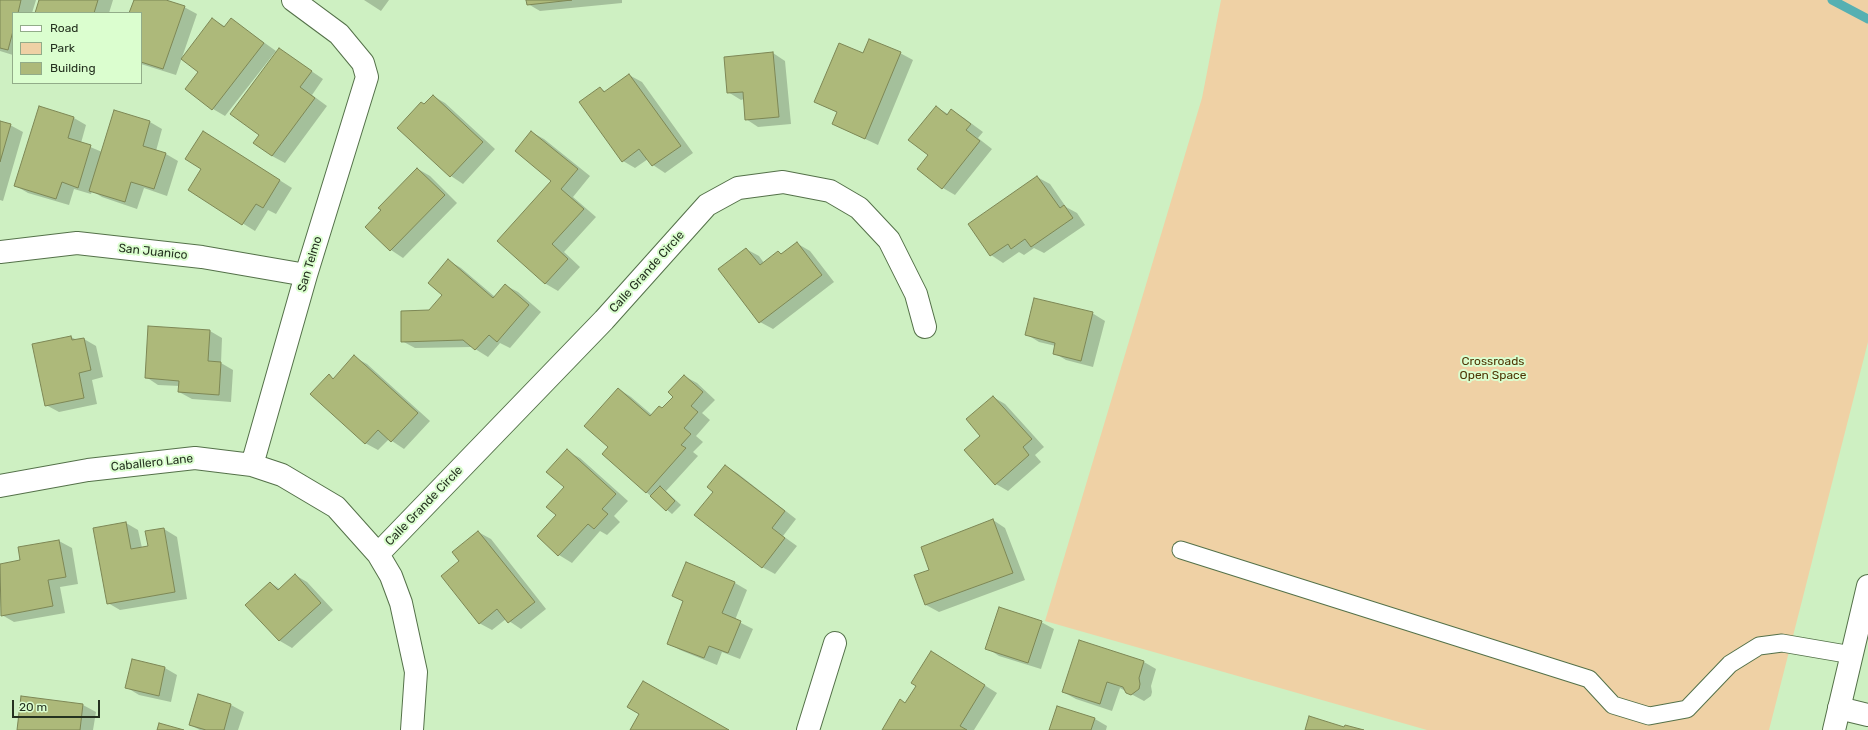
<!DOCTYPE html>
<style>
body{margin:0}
#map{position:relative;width:1868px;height:730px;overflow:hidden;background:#cef0c2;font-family:Rubik,sans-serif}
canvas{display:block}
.legend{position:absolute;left:12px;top:12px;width:130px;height:72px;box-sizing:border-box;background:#dbfecf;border:1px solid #92ac89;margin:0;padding:5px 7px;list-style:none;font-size:12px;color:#253220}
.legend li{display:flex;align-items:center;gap:8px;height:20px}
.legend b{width:20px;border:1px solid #92ac89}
.scale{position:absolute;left:12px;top:700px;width:88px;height:18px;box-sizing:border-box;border:2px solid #253220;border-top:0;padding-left:5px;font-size:12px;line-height:14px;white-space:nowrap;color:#253220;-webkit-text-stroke:3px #dbfecf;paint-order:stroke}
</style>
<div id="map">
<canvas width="1868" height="730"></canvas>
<ul class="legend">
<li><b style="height:5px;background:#fff"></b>Road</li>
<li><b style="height:11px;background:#efd1a5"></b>Park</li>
<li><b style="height:11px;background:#adb97a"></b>Building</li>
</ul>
<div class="scale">20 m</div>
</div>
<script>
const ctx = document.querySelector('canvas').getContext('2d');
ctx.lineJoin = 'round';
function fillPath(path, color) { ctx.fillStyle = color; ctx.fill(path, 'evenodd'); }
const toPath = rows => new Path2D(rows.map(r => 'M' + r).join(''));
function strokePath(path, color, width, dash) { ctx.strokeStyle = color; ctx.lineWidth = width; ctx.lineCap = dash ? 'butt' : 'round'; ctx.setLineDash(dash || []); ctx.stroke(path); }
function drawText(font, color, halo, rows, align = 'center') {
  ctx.font = font + ' Rubik,sans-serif'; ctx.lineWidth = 4; ctx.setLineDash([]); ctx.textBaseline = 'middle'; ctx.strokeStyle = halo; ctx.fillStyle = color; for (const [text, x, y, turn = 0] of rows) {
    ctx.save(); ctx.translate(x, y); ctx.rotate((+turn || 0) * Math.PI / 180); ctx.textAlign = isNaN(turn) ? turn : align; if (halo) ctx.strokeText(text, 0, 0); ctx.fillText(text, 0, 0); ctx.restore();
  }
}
fillPath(toPath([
 [1221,0,1868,0,1868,342,1769,730,1427,730,1045,621,1202,98]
]), '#efd1a5');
fillPath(toPath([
 [0,0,36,0,32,13,13,13,13,55,0,51],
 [40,0,113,0,109,13,36,13],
 [135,0,163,0,184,7,197,14,176,75,141,64,141,13,130,13],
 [364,0,389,0,381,11],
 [527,0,622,0,622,3,540,11,528,4],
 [212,19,226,27,231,19,276,51,225,116,213,109,187,89,200,72],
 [279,49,323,79,312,95,327,106,285,163,272,156,260,135],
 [773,53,785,61,791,124,758,127,746,119,744,99,741,100,728,92],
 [900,53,913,60,878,145,833,124,838,113,816,102,863,55],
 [629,75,642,82,693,153,665,173,653,165,648,159,635,168,623,161,600,88,606,92],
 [433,96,445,103,495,149,463,184,451,176,398,128],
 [936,107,948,114,951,110,964,118,983,132,978,138,992,149,955,195,943,188,918,169,929,155],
 [40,108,74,118,86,125,81,143,102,152,115,111,150,122,162,129,156,151,166,154,178,161,167,196,144,188,137,209,102,197,92,191,91,194,74,189,69,205,28,193,16,186],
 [0,122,10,125,23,132,3,201,0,200],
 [531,132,544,139,590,176,573,197,596,217,564,252,580,267,558,291,546,284,499,241,553,181],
 [216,140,292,188,276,214,268,210,255,231,189,190,203,169],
 [418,169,430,176,457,203,403,258,391,250,366,227],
 [1037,177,1050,184,1066,207,1077,213,1085,225,1044,253,1034,248,1024,255,1019,252,1003,263,991,255],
 [798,244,810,251,834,282,773,329,760,322,746,249,759,256,764,263,778,252,783,254],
 [448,260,461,268,495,297,505,285,518,292,541,312,510,348,500,343,488,357,472,347,415,348,402,341,444,295],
 [1092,313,1105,321,1093,367,1066,360,1054,353,1056,346,1039,342,1026,334],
 [210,331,222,338,221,363,233,370,231,402,192,399,179,392,180,386,158,385,146,377],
 [71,337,77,340,84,339,96,346,103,377,92,380,97,404,59,412,46,405,34,344],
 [354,357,367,364,430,421,404,449,389,439,378,450,365,443,329,376,334,379],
 [684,376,697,383,715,400,702,413,710,420,696,436,703,442,693,452,698,456,666,491,681,505,672,514,646,492,609,447,619,389,631,397,652,415,663,409,675,397],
 [993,397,1005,404,1044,447,1035,455,1041,462,1008,491,996,484,982,436],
 [567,451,580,458,628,501,614,516,620,522,607,535,600,531,572,563,559,555,538,536,557,515,565,487],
 [725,466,737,473,796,519,783,536,797,546,775,574,762,567,714,491],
 [993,520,1005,528,1025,580,939,612,926,605,916,576,931,571],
 [126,523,138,530,142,548,149,547,164,529,177,537,187,599,120,610,108,603],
 [478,532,491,539,546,609,521,629,506,619,492,630,479,623,461,561],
 [59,541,72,548,78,584,60,587,65,613,14,622,2,615,0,565,22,561],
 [686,564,735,583,747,590,735,620,753,629,740,659,722,652,717,665,680,650,668,643,684,602,674,596],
 [295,575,307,582,333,610,292,648,280,641,247,605,271,583,280,589],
 [1041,622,1054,629,1041,669,999,656,987,648],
 [944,660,997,693,974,730,883,730,906,704,917,685],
 [132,661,165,668,177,675,171,702,139,695,126,687],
 [1144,662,1156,669,1151,686,1152,692,1151,696,1144,701,1120,688,1112,711,1076,699,1063,692],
 [199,695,231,705,244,712,238,730,200,730,190,725],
 [22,697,83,705,96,712,93,730,18,730],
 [1095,719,1107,726,1106,730,1050,730]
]), '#0003');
strokePath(toPath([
 [1832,0,1868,19]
]), '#56b0b2', 9);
const building = toPath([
 [0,0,21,0,18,13,13,13,13,31,8,50,0,48,0,0],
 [39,0,98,0,94,13,35,13,39,0],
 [134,0,166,0,185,6,163,69,141,62,141,13,129,13,134,0],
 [526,0,572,0,527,5,526,0],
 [212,18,224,27,231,18,264,43,212,110,185,89,198,72,181,59,212,18],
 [869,39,901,52,865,139,832,124,837,112,814,102,839,43,863,53,869,39],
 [279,48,312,71,300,87,315,98,272,156,253,143,259,135,230,114,279,48],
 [773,52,779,117,745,120,743,92,727,93,724,57,773,52],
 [629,74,681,146,652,166,639,149,622,162,579,102,600,87,604,92,629,74],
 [433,95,483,142,450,177,397,128,421,102,424,104,433,95],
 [39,106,74,117,68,138,91,145,78,188,62,182,56,199,14,186,39,106],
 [936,106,947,115,951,109,971,124,966,130,980,141,942,189,917,169,928,155,908,140,936,106],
 [114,110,150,121,143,146,166,153,154,189,131,182,125,202,89,191,114,110],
 [0,121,11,124,0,162,0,121],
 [203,131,280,180,263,208,256,204,242,225,188,190,201,169,185,159,203,131],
 [531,131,578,169,561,189,584,209,552,244,568,259,545,284,497,241,551,181,515,151,531,131],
 [417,168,445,195,390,251,365,227,381,210,378,208,417,168],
 [1037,176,1060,208,1064,205,1073,218,1031,247,1025,239,1011,249,1008,244,990,256,968,224,1037,176],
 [797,242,822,275,759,323,718,269,746,248,760,265,778,251,781,254,797,242],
 [448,259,493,298,505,284,529,305,497,342,489,335,475,350,463,340,401,342,401,311,429,310,442,295,428,283,448,259],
 [1034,298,1093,312,1081,361,1053,354,1055,343,1025,335,1034,298],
 [148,326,210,330,208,361,221,362,219,395,178,392,179,381,145,378,148,326],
 [71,336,72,340,84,338,91,370,79,373,84,398,45,406,32,344,71,336],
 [354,355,418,413,391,442,378,430,365,444,310,394,329,374,333,379,354,355],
 [684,375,703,392,691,406,698,412,684,428,691,434,681,445,686,448,646,493,602,454,608,447,584,426,618,388,650,416,659,406,662,408,673,397,668,392,684,375],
 [993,396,1032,439,1023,447,1029,455,995,485,964,450,980,436,966,419,993,396],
 [567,449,616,494,602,509,608,514,594,529,588,524,558,556,537,536,556,515,546,507,564,487,546,472,567,449],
 [725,465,785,511,772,528,785,538,762,568,694,515,713,492,707,487,725,465],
 [660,486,675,501,666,511,650,496,660,486],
 [993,519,1013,573,925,605,914,575,929,570,921,547,993,519],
 [126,522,131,549,148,546,145,531,164,528,175,592,107,604,93,528,126,522],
 [478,531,535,602,508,623,497,609,479,624,441,576,459,561,452,552,478,531],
 [59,540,66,577,48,580,53,606,1,616,0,564,20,560,18,547,59,540],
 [686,562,735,582,722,613,741,621,728,653,709,646,704,658,667,644,683,601,672,596,686,562],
 [295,574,321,603,279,641,245,605,270,582,278,590,295,574],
 [999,607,1042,621,1028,663,985,649,999,607],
 [1079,640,1144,661,1139,678,1140,684,1139,689,1131,695,1126,693,1123,687,1107,682,1100,704,1062,692,1079,640],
 [931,651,985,685,960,726,967,730,882,730,900,699,905,703,916,686,911,683,931,651],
 [132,659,165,667,159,696,125,688,132,659],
 [643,681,729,730,630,730,639,714,627,707,643,681],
 [198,694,231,704,224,730,206,730,189,725,198,694],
 [21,696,83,704,80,730,17,730,21,696],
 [1057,706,1095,718,1091,730,1049,730,1057,706],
 [1309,716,1344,727,1345,725,1364,730,1305,730,1309,716],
 [159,723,184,730,157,730,159,723]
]);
fillPath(building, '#adb97a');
strokePath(building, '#7d8755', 1);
const service = toPath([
 [1181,550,1589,679,1613,705,1649,716,1687,709,1730,664,1759,646,1782,643,1852,655]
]);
const minor = toPath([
 [0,252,77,243,202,257,306,275],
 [252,465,306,275,367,77,363,63,339,34,293,0],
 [0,486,88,470,195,458,252,465,282,475,336,507,378,554,391,576,401,603,416,672,412,730],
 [378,554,604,320,707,205,738,188,783,182,830,191,859,208,889,240,916,294,925,327],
 [1839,708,1868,715],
 [808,730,835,643]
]);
const tertiary = toPath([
 [1834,730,1868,586]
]);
strokePath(service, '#547149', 19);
strokePath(minor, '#547149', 24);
strokePath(tertiary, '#547149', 24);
strokePath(service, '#fff', 17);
strokePath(minor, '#fff', 22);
strokePath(tertiary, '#fff', 22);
drawText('12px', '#253220', '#dbfecf', [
 ["San Juanico",153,252,6],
 ["San Telmo",310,264,-73],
 ["Calle Grande Circle",647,272,-48],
 ["Caballero Lane",152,463,-6],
 ["Calle Grande Circle",424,506,-46]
]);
drawText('12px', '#4f3505', '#dbfecf', [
 ["Crossroads",1493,362],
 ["Open Space",1493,376]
]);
</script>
